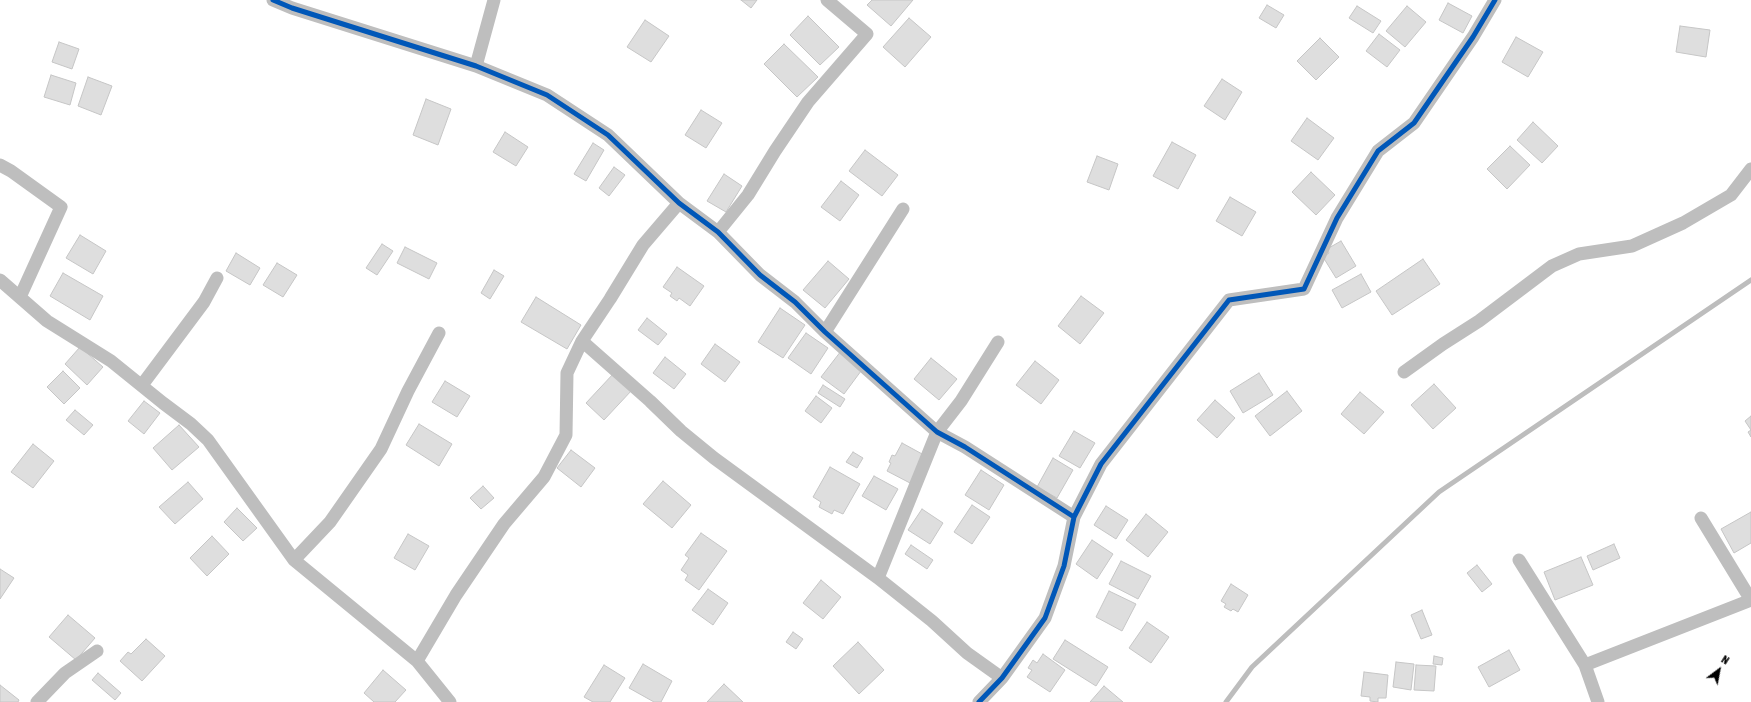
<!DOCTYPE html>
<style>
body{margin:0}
#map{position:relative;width:1751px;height:702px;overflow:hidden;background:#fff;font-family:"Asap Condensed",sans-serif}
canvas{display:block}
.north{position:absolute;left:1699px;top:650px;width:40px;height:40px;-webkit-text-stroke:3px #fff;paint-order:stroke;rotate:32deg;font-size:11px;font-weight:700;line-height:16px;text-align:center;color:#000}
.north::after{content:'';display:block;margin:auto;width:14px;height:18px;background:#000;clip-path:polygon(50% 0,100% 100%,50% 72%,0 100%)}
</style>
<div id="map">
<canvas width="1751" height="702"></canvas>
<div class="north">N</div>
</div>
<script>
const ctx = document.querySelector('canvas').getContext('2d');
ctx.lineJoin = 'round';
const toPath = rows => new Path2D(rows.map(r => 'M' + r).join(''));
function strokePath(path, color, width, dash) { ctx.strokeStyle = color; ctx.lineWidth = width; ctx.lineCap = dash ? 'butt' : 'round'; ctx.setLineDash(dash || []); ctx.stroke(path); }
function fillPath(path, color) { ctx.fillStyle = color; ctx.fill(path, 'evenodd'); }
strokePath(toPath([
 [1226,702,1252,667,1439,492,1751,280]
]), '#bdbdbd', 5);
const building = toPath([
 [741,0,757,0,751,8,741,0],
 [872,0,913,0,891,26,867,5,872,0],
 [1448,3,1472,16,1463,33,1439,20,1448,3],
 [1267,5,1284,15,1276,28,1259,18,1267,5],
 [1357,6,1381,21,1373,33,1349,18,1357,6],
 [1407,6,1426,22,1405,47,1386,31,1407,6],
 [808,16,839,47,820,65,790,35,808,16],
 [909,18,931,37,905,67,883,47,909,18],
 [645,20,669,36,651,62,627,47,645,20],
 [1680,26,1710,30,1706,57,1676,52,1680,26],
 [1379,34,1400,50,1387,67,1366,51,1379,34],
 [1516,37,1543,52,1528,77,1502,62,1516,37],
 [1320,38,1339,57,1316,80,1297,61,1320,38],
 [59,42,79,49,72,69,52,62,59,42],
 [784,44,818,77,797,97,764,64,784,44],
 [51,75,76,83,70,105,44,97,51,75],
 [88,77,112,86,101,115,78,106,88,77],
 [1222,79,1242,92,1225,120,1204,106,1222,79],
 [426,99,451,109,438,145,413,135,426,99],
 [701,110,722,123,706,148,685,135,701,110],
 [1307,118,1334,138,1318,160,1291,141,1307,118],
 [1533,122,1558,146,1542,163,1517,140,1533,122],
 [505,132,528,147,516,166,493,152,505,132],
 [1172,142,1196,155,1178,189,1153,176,1172,142],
 [593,143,604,150,586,181,574,174,593,143],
 [1510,146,1530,165,1507,189,1487,169,1510,146],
 [865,150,898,175,882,196,849,171,865,150],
 [1097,156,1118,164,1109,190,1087,182,1097,156],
 [614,167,625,175,609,196,599,188,614,167],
 [1311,172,1335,195,1316,215,1292,192,1311,172],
 [724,174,742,186,726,212,707,201,724,174],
 [841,181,859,195,840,221,821,207,841,181],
 [1230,197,1256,212,1242,236,1216,221,1230,197],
 [80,235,106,251,93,274,66,258,80,235],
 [1341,241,1356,266,1336,278,1323,257,1329,253,1327,249,1341,241],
 [382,244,393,251,377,275,366,268,382,244],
 [405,247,437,263,429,279,397,263,405,247],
 [236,253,260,268,250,285,226,271,236,253],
 [1423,259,1440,284,1392,315,1376,291,1423,259],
 [828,261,849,279,825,308,803,290,828,261],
 [277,263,297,275,283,297,263,285,277,263],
 [677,267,704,286,690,306,679,298,677,301,670,296,672,293,663,287,677,267],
 [494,270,504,276,490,299,481,293,494,270],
 [63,273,103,296,90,320,50,296,63,273],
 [1361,274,1371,292,1342,308,1332,290,1361,274],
 [1081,296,1104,313,1080,344,1058,326,1081,296],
 [536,297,581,325,567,349,521,322,536,297],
 [780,308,805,325,783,358,758,342,780,308],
 [647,318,667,334,658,345,638,330,647,318],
 [806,333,828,348,811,374,788,358,806,333],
 [715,344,740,362,725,382,701,364,715,344],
 [80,347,103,367,87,385,65,364,80,347],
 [841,351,864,367,844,394,821,377,841,351],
 [665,357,686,374,674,389,653,373,665,357],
 [931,358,957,379,939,400,914,379,931,358],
 [1035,361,1059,380,1041,404,1016,385,1035,361],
 [63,371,80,388,64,404,47,387,63,371],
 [614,373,632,390,604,420,586,403,614,373],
 [1259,373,1273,395,1243,413,1230,391,1259,373],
 [445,381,470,396,457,417,432,402,445,381],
 [1434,384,1456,408,1433,429,1411,405,1434,384],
 [823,385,845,399,840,407,818,393,823,385],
 [1287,391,1302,411,1270,436,1255,416,1287,391],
 [1360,392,1384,412,1364,434,1341,414,1360,392],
 [816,396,832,408,821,423,805,411,816,396],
 [1215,400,1235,418,1217,438,1197,420,1215,400],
 [144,401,160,413,144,434,128,421,144,401],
 [75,410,93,425,84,435,66,420,75,410],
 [1751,416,1751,437,1748,432,1751,430,1745,421,1751,416],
 [419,424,452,444,439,466,406,445,419,424],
 [179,425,199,447,172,470,153,448,179,425],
 [1074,431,1095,443,1080,468,1059,456,1074,431],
 [902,443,924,455,910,483,887,471,891,463,889,462,892,455,895,456,902,443],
 [33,444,54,461,33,488,11,472,33,444],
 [571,450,595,468,581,487,557,468,571,450],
 [853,452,863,458,857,468,846,462,853,452],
 [1053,458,1073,470,1057,498,1037,487,1053,458],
 [830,467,860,484,843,514,834,510,832,514,819,507,821,502,813,497,830,467],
 [981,470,1004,485,989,510,965,495,981,470],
 [874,476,898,489,886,510,862,496,874,476],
 [663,481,691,505,672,528,643,504,663,481],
 [188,482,203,499,175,524,159,507,188,482],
 [483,486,494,498,481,509,470,498,483,486],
 [972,505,990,517,972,544,954,532,972,505],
 [1106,506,1128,520,1116,539,1094,525,1106,506],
 [237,508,257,528,243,541,224,522,237,508],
 [922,509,943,523,930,544,908,530,922,509],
 [1751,512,1751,543,1734,553,1721,529,1751,512],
 [1146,514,1168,532,1148,557,1126,540,1146,514],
 [701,533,727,551,699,590,685,580,688,575,681,570,689,558,685,555,701,533],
 [408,534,429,546,415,570,394,558,408,534],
 [212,536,229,554,207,576,190,558,212,536],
 [1092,540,1113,554,1097,579,1076,564,1092,540],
 [1614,544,1620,558,1593,570,1587,556,1614,544],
 [911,545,933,560,927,569,905,554,911,545],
 [1581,557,1593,585,1555,600,1544,572,1581,557],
 [1121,561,1151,576,1138,599,1109,584,1121,561],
 [1477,565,1492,584,1482,592,1467,573,1477,565],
 [0,569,14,578,0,599,0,569],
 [821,580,841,597,823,619,803,603,821,580],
 [1231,584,1248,595,1238,612,1233,609,1231,611,1224,607,1226,604,1221,601,1231,584],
 [708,589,728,603,713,625,692,610,708,589],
 [1109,591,1136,604,1122,631,1096,617,1109,591],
 [1422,610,1432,635,1421,639,1411,615,1422,610],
 [68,615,95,638,76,660,49,637,68,615],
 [1147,622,1169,637,1151,663,1129,648,1147,622],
 [793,632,803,639,796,649,786,642,793,632],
 [146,639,165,656,142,681,120,661,128,652,131,654,146,639],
 [1065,640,1108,667,1096,686,1053,659,1065,640],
 [858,642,884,670,859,694,833,666,858,642],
 [1509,650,1520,670,1489,687,1478,667,1509,650],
 [1043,654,1065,670,1050,692,1027,677,1032,670,1028,668,1033,660,1037,663,1043,654],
 [1434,656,1443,658,1442,665,1433,664,1434,656],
 [1396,662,1414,664,1411,690,1393,687,1396,662],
 [643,664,672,681,661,702,654,702,629,688,643,664],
 [604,665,625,678,610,702,593,702,584,697,604,665],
 [1416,665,1436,666,1434,691,1414,690,1416,665],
 [383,670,406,690,395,702,374,702,364,693,383,670],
 [1364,672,1388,675,1386,698,1378,698,1378,702,1370,701,1370,697,1361,696,1364,672],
 [98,673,121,693,115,700,92,680,98,673],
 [724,684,743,702,707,702,724,684],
 [0,685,19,700,18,702,0,702,0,685],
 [1104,686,1123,702,1090,702,1104,686]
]);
fillPath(building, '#dedede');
strokePath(building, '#c6c6c6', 1);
strokePath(toPath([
 [273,0,292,8,476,66,547,95,608,135,679,203,718,232,760,275,795,302,825,332,937,432,965,447,1074,517],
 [476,66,494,0],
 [0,165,11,171,61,207,20,297],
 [718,232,748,195,775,151,808,102,867,34,827,0],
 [0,280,47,321,111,361,163,403,191,424,208,440,294,560,417,661,450,702],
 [825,332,903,209],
 [582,341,650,401,681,431,714,458,878,578,932,621,967,653,1002,678],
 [1404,372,1443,344,1479,321,1552,266,1579,254,1632,246,1683,223,1731,195,1751,169],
 [142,385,204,302,217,278],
 [1701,518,1751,600],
 [294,560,330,522,381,449,408,391,439,333],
 [1519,560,1585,665,1598,702],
 [878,578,937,432,961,401,998,342],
 [417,661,456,595,504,524,544,477,566,435,567,373,582,341,610,299,643,245,679,203],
 [1585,665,1751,600],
 [37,702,65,673,97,651],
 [979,702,1002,678,1045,618,1064,566,1074,517,1101,464,1229,300,1304,289,1337,218,1378,151,1414,123,1473,37,1495,0]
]), '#bebebe', 13);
strokePath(toPath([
 [273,0,292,8,476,66,547,95,608,135,679,203,718,232,760,275,795,302,825,332,937,432,965,447,1074,517],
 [979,702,1002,678,1045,618,1064,566,1074,517,1101,464,1229,300,1304,289,1337,218,1378,151,1414,123,1473,37,1495,0]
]), '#0057b8', 5);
</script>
